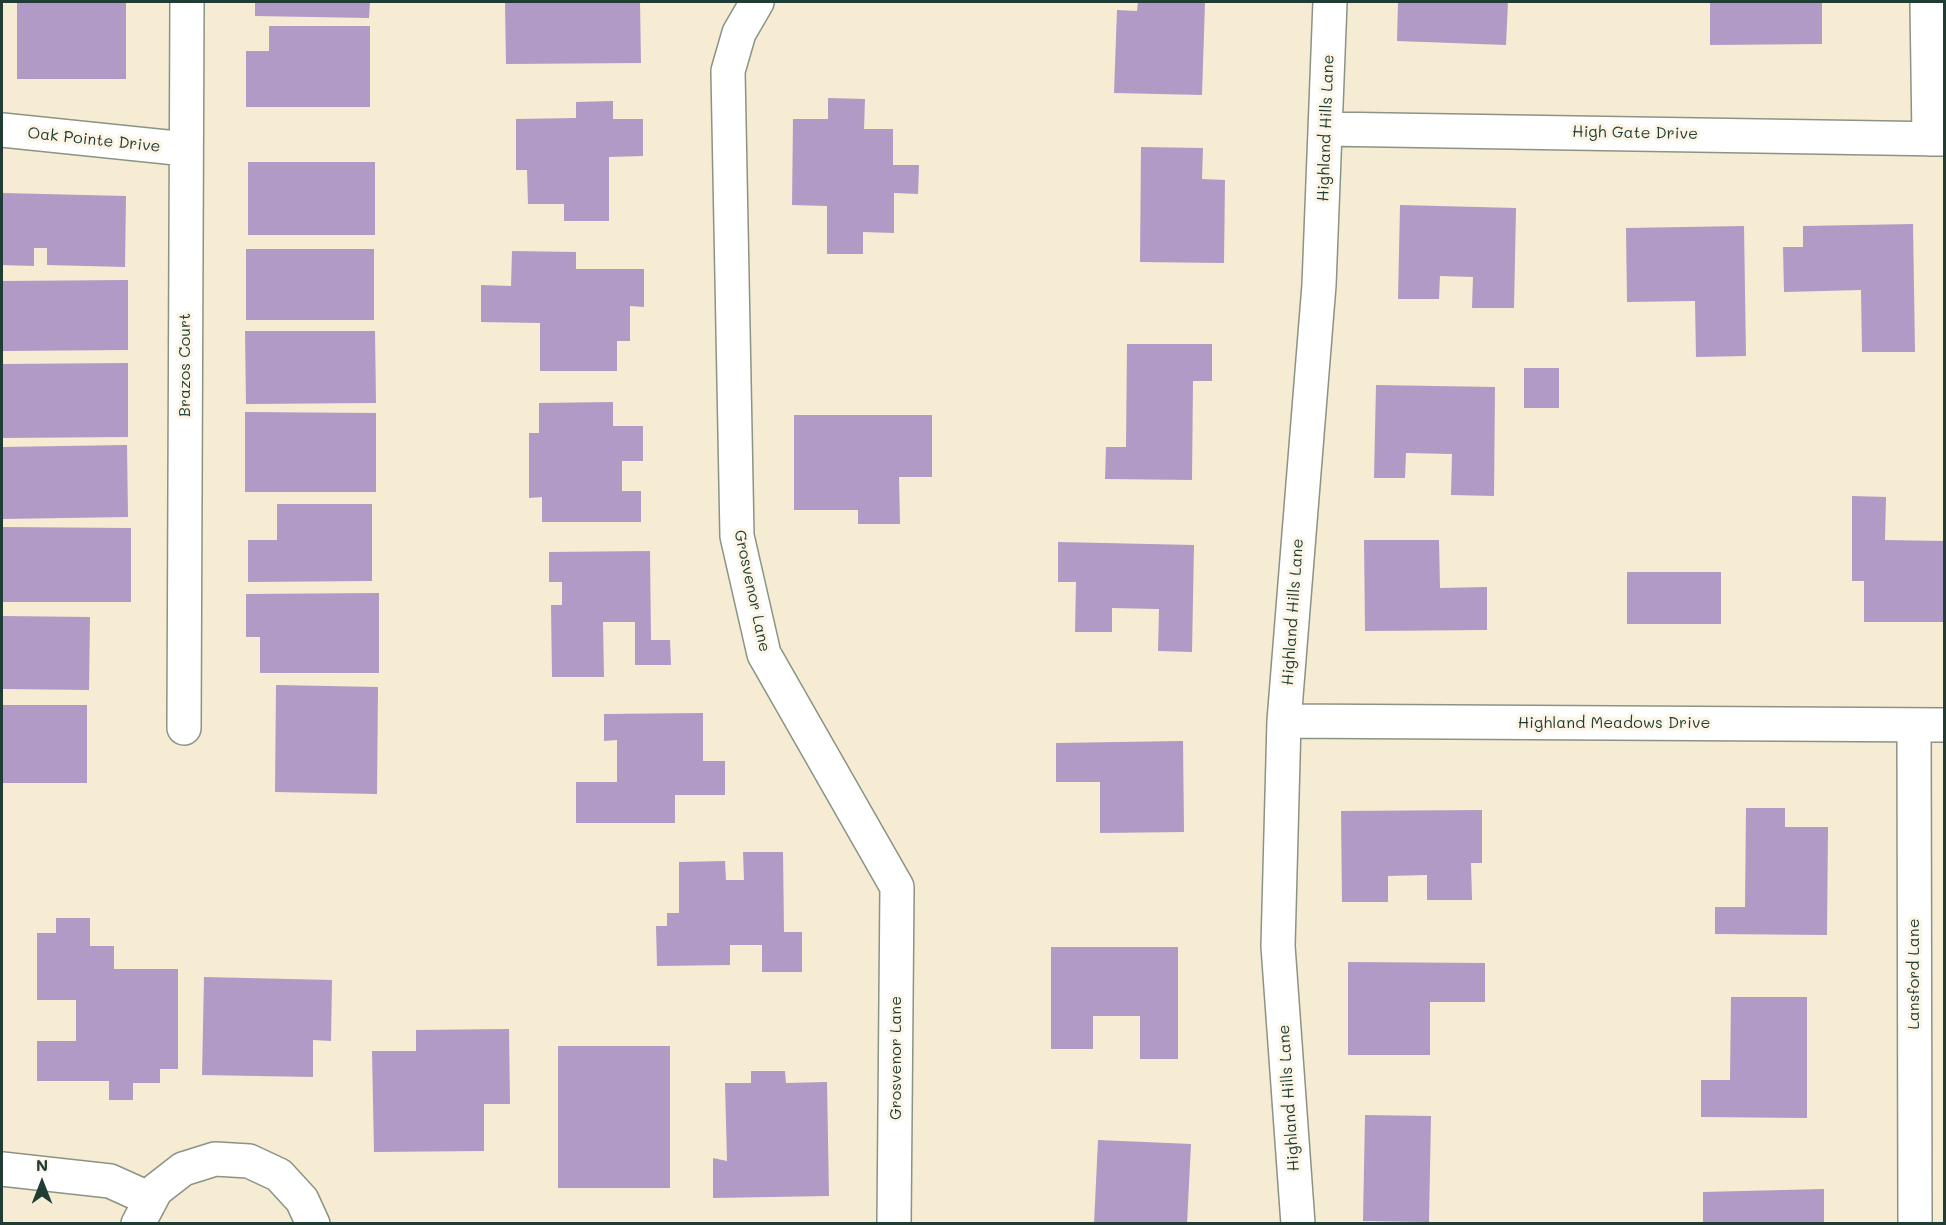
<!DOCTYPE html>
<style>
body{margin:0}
#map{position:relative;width:1946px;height:1225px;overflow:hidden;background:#f6ebd3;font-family:Mali,sans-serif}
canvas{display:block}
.frame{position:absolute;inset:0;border:3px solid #1f3d34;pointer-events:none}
.north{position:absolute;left:12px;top:1153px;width:60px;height:60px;-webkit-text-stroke:4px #fcf5e5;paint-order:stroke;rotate:0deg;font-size:16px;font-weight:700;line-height:24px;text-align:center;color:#1f3d34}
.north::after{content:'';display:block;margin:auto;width:21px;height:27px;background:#1f3d34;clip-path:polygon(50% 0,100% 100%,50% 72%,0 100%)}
</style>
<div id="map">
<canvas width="1946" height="1225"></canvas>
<div class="frame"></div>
<div class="north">N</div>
</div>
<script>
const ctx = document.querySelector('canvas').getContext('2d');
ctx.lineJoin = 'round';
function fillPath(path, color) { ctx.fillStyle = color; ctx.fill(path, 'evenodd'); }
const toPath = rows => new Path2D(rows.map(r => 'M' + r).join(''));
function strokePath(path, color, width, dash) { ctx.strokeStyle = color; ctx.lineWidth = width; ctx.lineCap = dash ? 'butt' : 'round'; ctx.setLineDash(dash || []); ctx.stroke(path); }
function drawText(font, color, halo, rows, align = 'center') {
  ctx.font = font + ' Mali,sans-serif'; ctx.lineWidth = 6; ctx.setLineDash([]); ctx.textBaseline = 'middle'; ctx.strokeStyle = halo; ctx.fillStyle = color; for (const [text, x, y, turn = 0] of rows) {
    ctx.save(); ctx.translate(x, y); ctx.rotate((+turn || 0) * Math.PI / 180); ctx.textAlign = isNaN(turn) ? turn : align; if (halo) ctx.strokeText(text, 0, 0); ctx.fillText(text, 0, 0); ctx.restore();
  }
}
fillPath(toPath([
 [17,2,126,2,126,79,17,79],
 [255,2,370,2,369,18,255,16],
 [505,2,640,2,641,63,506,64],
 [1138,2,1205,2,1202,95,1114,93,1117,10,1137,11],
 [1398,2,1508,2,1506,45,1397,41],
 [1710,2,1822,2,1822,44,1710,45],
 [269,26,370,26,370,107,246,107,246,51,269,51],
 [828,98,865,99,864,129,893,129,893,165,919,165,918,194,894,193,894,233,863,232,863,254,827,254,827,206,792,205,793,119,828,119],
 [613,101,613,119,643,119,643,156,609,157,609,221,564,221,564,204,528,204,527,170,516,170,516,119,576,118,576,102],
 [1141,147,1203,148,1202,179,1225,180,1224,263,1140,262],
 [248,162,375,162,375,235,248,235],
 [2,193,126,196,125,267,47,265,47,248,34,248,34,266,2,265],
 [1400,205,1516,208,1514,308,1472,308,1473,277,1440,276,1439,299,1398,299],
 [1913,224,1915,352,1862,352,1861,290,1784,292,1783,247,1803,247,1803,226],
 [1744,226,1746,356,1696,357,1695,301,1627,302,1626,228],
 [246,249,374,249,374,320,246,320],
 [512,251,576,252,576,269,644,269,644,307,630,306,630,341,617,341,617,371,540,371,540,323,481,322,481,285,511,286],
 [128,280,128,350,2,351,2,281],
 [245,331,375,331,376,403,246,404],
 [1127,344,1212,344,1212,381,1193,381,1192,480,1105,479,1106,447,1126,447],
 [128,363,128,437,2,438,2,364],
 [1524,368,1559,368,1559,408,1524,408],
 [1376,385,1495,387,1494,496,1451,495,1452,454,1406,453,1405,478,1374,478],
 [613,402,613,426,643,426,643,461,622,461,622,491,641,491,641,522,542,522,542,497,529,498,529,433,539,433,539,403],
 [245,412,376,413,376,492,245,492],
 [794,415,932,415,932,477,899,477,900,524,858,524,858,510,794,510],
 [127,445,128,517,2,519,2,447],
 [1852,496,1886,497,1885,540,1944,541,1944,622,1864,622,1864,581,1852,581],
 [277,504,372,504,372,581,248,582,248,540,277,540],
 [2,527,131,528,131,602,2,602],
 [1364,540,1439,540,1440,588,1487,587,1487,630,1365,631],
 [1058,542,1194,545,1192,652,1158,651,1159,609,1112,608,1112,632,1075,632,1076,582,1058,582],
 [650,551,651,640,670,640,671,665,635,665,635,622,603,622,604,677,552,677,551,605,562,605,562,582,549,582,549,552],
 [1627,572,1721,572,1721,624,1627,624],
 [379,593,379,673,260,673,260,637,246,637,246,594],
 [2,616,90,617,89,690,2,689],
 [276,685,378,687,377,794,275,792],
 [2,705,87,705,87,783,2,783],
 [703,713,703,761,725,761,725,795,675,795,675,823,576,823,576,782,617,782,617,740,604,741,604,714],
 [1183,741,1184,832,1100,833,1100,782,1056,782,1056,743],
 [1746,808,1785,808,1785,827,1828,827,1827,935,1715,934,1715,907,1745,907],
 [1482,810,1482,863,1471,863,1472,900,1427,900,1427,875,1388,876,1388,902,1342,902,1341,811],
 [743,852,783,852,784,932,802,932,802,972,762,972,762,945,730,945,730,965,657,966,656,926,667,926,667,913,679,913,679,862,725,861,726,880,744,880],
 [56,918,90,918,90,946,114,946,114,969,178,969,178,1069,160,1069,160,1083,133,1083,133,1100,109,1100,109,1081,37,1081,37,1041,76,1041,76,1000,37,1000,37,933,56,933],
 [1051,947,1178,947,1178,1059,1140,1059,1140,1016,1093,1016,1093,1049,1051,1049],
 [1348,962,1485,963,1485,1002,1430,1002,1430,1055,1348,1055],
 [204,977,332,980,331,1041,313,1040,313,1077,202,1075],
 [1731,997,1807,997,1807,1118,1701,1117,1701,1080,1730,1080],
 [509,1029,510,1104,484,1104,484,1151,374,1152,372,1051,416,1051,416,1030],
 [558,1046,670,1046,670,1188,558,1188],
 [751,1071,785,1071,786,1083,827,1082,829,1196,713,1198,713,1158,727,1161,725,1083,751,1083],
 [1365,1115,1431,1116,1429,1222,1363,1221],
 [1098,1140,1191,1144,1187,1224,1094,1224],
 [1824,1189,1824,1224,1703,1224,1703,1192]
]), '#b19ac5');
const minor = toPath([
 [757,2,739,33,728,71,737,536,764,654,897,887,894,1224],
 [1927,2,1929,139],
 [1326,129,1944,139],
 [2,130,186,149],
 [1284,721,1944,725],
 [1914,725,1915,1224],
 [184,728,187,2],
 [2,1169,110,1181,150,1199],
 [138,1224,156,1190,183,1169,215,1159,249,1161,279,1175,302,1200,313,1224],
 [1298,1224,1278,946,1284,721,1319,285,1330,2]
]);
strokePath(minor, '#8a9484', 36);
strokePath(minor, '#fff', 33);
drawText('16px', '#1f3d34', '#fcf5e5', [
 ["Highland Hills Lane",1326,128,-88],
 ["High Gate Drive",1635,133,1],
 ["Oak Pointe Drive",94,140,6],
 ["Brazos Court",185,365,-90],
 ["Grosvenor Lane",752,591,78],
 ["Highland Hills Lane",1293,612,-86],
 ["Highland Meadows Drive",1614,723],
 ["Lansford Lane",1914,974,-90],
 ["Grosvenor Lane",896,1058,-90],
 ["Highland Hills Lane",1289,1098,-94]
]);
</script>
